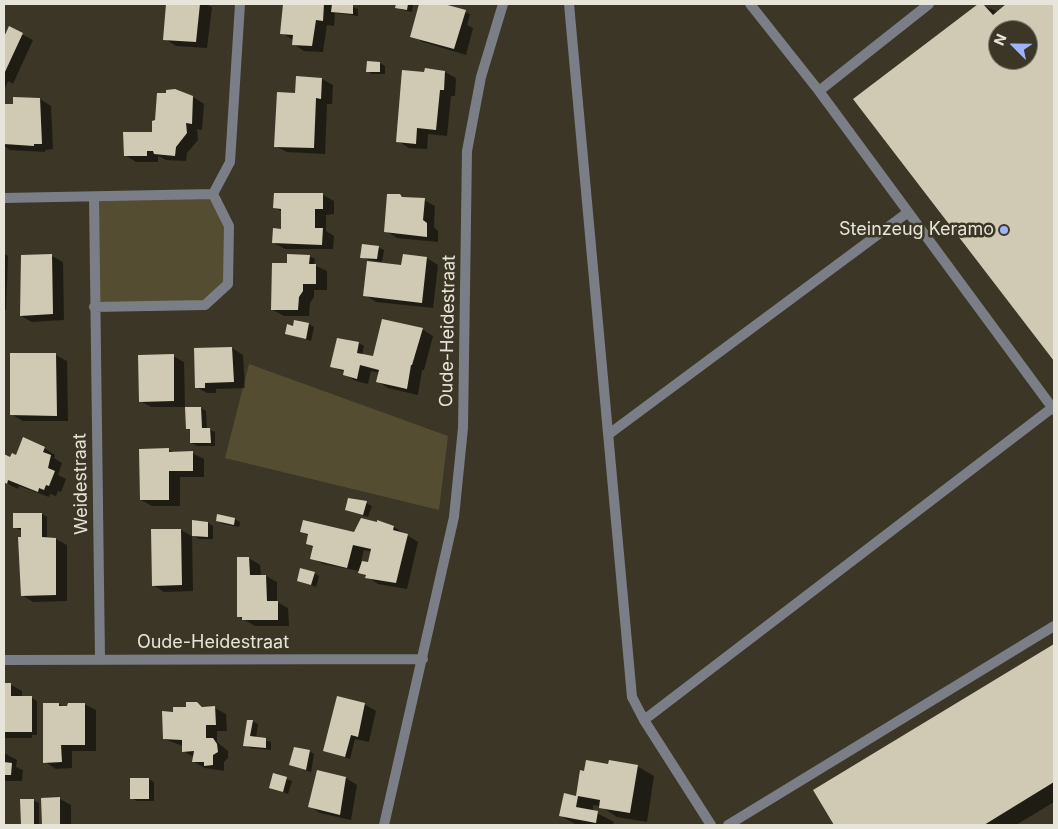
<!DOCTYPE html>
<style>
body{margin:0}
#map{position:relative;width:1058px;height:829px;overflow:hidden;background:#3b3625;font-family:Inter,sans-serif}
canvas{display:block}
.frame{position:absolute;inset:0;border:5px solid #e7e4d9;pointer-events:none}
.north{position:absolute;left:988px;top:20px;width:50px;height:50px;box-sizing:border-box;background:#3b3625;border:1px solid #807c6d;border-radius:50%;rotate:293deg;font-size:14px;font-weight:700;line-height:20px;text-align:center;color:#e7e4d9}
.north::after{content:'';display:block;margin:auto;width:18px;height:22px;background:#9fb3fd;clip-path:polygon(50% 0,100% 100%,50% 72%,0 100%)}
</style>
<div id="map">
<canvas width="1058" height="829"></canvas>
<div class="frame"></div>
<div class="north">N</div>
</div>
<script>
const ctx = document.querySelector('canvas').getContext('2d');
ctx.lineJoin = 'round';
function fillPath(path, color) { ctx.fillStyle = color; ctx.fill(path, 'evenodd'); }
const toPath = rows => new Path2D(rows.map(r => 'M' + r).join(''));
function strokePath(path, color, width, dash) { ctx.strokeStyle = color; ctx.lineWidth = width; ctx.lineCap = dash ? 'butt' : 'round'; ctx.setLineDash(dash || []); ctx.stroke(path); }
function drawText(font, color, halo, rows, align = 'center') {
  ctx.font = font + ' Inter,sans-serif'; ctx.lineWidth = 5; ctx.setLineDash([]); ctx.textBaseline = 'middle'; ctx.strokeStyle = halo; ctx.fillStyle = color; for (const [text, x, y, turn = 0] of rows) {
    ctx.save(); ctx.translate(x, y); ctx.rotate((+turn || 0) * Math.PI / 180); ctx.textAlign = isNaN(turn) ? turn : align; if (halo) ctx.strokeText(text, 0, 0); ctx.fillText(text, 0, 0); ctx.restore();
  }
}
fillPath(toPath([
 [213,194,229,226,228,283,205,305,94,307,94,197],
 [249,364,448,436,439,510,225,458]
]), '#554d32');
fillPath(toPath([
 [167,4,206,4,212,7,207,48,176,46,165,39],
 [284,4,344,4,358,9,358,16,335,13,334,26,327,25,323,52,304,51,293,44,293,40,282,33],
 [396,4,413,4,412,12,402,10,396,7],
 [420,4,440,4,470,14,467,25,473,28,466,55,423,42,412,36],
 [980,4,998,12,1007,4,1054,4,1054,359,855,99],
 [998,30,1028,30,1028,60,998,60],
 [9,28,33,40,13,84,8,81,4,91,4,40],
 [380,63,385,66,385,74,372,74,367,71],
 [445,72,456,78,455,96,451,96,447,136,428,134,427,149,409,148,398,141],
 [297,77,322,79,333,85,332,104,327,104,325,154,287,152,275,146,297,95],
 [193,97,204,104,202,130,197,129,198,140,187,153,186,161,166,160,158,156,158,162,136,162,125,155],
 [40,99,51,106,53,149,45,150,45,152,10,150,4,146,4,106,14,106],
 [323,195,334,201,334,214,326,215,326,231,334,236,333,249,285,249,274,243,282,230,283,212,275,208],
 [400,196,406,199,424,200,435,206,434,227,438,231,438,242,397,238,386,231],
 [378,247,384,250,382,262,369,260,369,263,402,266,427,258,438,265,433,308,376,302,365,295,369,260,362,257],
 [4,254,8,256,6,310,4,310],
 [22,256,52,256,63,262,64,320,32,322,21,316],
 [309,256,315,259,314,265,327,271,327,290,314,290,314,297,310,303,309,316,284,316,273,310,291,265],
 [309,324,314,327,311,341,286,333,294,327],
 [422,329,433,336,424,370,422,370,418,395,388,388,377,381,380,373,371,371,368,384,356,381,345,375,345,372,332,367,338,340,359,343,364,346,362,355,373,357],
 [232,348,243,355,245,388,216,389,216,393,207,393,196,387],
 [56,355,67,361,68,421,23,421,11,414],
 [173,356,184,362,185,407,151,407,140,401],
 [201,408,206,411,207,429,215,432,215,446,197,446,191,443,191,431,187,428,186,409],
 [44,448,55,455,54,458,62,463,58,475,66,479,61,492,58,491,56,496,50,494,49,497,19,486,18,489,4,482,4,455,10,458],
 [168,449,174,453,192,453,204,459,204,477,180,477,180,506,152,506,141,500],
 [366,503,372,506,368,517,347,510],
 [42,514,47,517,47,539,56,539,67,545,67,601,33,602,22,595,22,531,14,527],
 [218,516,235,519,240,522,239,527,223,524,217,521],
 [378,522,394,527,418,542,407,589,378,584,359,571,323,564,312,558,314,548,307,544,309,536,302,532,355,534],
 [364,550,372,552,369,563,361,562],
 [208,523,213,526,213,539,199,539,194,536],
 [181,530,192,536,193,591,164,592,153,585],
 [249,558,260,565,261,576,266,576,277,582,277,602,288,608,289,626,255,626,238,616,238,559],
 [314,573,319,576,316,587,299,580],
 [1054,645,1054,802,1016,825,836,825,815,790],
 [4,685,11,685,22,691,22,698,32,698,37,701,37,735,32,735,32,738,4,738],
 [338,698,364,704,376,711,369,742,355,739,350,759,325,751],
 [197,703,205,708,215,708,226,714,227,731,217,731,217,742,228,751,228,758,224,762,224,771,205,768,194,762,194,757,183,751,183,746,164,739,174,713],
 [59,704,64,707,84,704,96,710,96,751,72,751,72,768,56,769,45,762],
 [252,721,258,724,256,738,271,742,271,750,250,748,245,745],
 [309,751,314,754,311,772,291,765],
 [4,753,17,760,16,767,23,770,22,781,4,781],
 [609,765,637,766,654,776,647,822,617,817,600,806,593,805,593,811,614,822,613,825,577,825,561,816,577,797,581,772],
 [318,771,346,778,357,785,351,820,320,813,309,806],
 [274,775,292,781,288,794,271,787],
 [149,779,154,782,154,801,137,801,131,798],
 [43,799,60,799,71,805,71,825,43,825],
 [22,800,33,800,39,803,39,825,22,825]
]), '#0007');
fillPath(toPath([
 [166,4,200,4,196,42,163,40],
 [283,4,324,4,323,21,316,20,312,46,292,45,293,35,280,34],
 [332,4,353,5,353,14,331,12],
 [396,4,408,4,407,10,395,8],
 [419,4,444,4,466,10,454,49,410,37],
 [978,4,983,4,993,15,1006,4,1054,4,1054,361,853,99],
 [998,30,1028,30,1028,60,998,60],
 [9,26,23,33,4,74,4,37],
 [367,61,380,62,380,72,366,72],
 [425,68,445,71,444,90,440,90,436,130,417,128,416,144,396,142,402,70,424,72],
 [296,76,322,78,321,99,316,98,314,148,274,147,277,92,295,93],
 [175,89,193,96,192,124,186,123,187,133,176,147,175,156,154,154,153,151,147,151,147,156,124,156,123,132,152,132,152,121,155,120,157,93,166,93,166,90],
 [13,97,40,98,42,144,34,144,34,146,4,144,4,104,13,104],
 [274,193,323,193,323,209,315,209,315,228,323,228,322,245,272,243,273,228,281,229,281,209,273,208],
 [387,194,400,194,402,197,425,198,423,220,427,223,427,237,384,232],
 [362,244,379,246,377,259,360,258],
 [52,254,53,314,20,316,21,255],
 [287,254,310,255,309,264,316,264,316,284,303,284,303,291,299,297,298,310,271,310,272,263,287,263],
 [403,254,427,257,422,303,363,296,367,261,401,265],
 [382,319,423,328,412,365,411,365,407,389,376,382,379,370,360,365,357,379,343,375,344,370,330,367,337,338,359,342,357,353,373,356],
 [294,320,309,323,306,339,285,334,287,324,293,326],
 [232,347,234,382,205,383,205,388,195,388,194,348],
 [10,353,56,353,57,416,10,415],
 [174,354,174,401,139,402,138,355],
 [185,407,201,407,202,428,210,428,211,443,190,443,190,429,186,429],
 [23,437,45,447,43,452,51,455,48,468,55,471,49,486,46,485,44,490,39,488,38,492,8,480,7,484,4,482,4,454,10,457,12,453,16,455],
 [169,448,169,452,193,451,193,471,169,471,169,500,140,500,139,449],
 [348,498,367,501,363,515,345,510],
 [13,513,42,513,42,537,56,538,56,595,21,596,18,537,21,537,21,528,13,528],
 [217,514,235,518,234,525,216,521],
 [361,518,377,522,377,520,394,526,393,530,408,534,396,583,365,578,366,575,358,573,362,561,368,562,371,549,353,545,347,568,310,559,313,546,306,544,308,534,300,532,303,520,354,532],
 [192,520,208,522,208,537,192,536],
 [151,529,181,529,182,585,152,586],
 [237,557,249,557,250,575,266,575,267,601,278,601,278,620,242,620,242,617,237,617],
 [300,568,315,572,311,585,297,581],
 [1054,644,1054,782,984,825,834,825,813,790],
 [4,683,11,683,11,696,32,696,32,732,4,732],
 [337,696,365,703,358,737,351,735,345,757,323,751],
 [186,702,197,702,202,707,215,706,216,725,206,725,206,738,213,738,217,744,218,752,213,755,213,765,204,766,204,762,192,762,194,751,182,752,182,740,163,739,162,711,173,712,173,707,186,707],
 [43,703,59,703,59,706,67,706,68,703,85,703,85,745,61,745,62,762,43,763],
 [247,720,253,720,250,736,266,738,266,748,243,746],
 [294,747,310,750,306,770,289,765],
 [586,760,608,764,609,760,638,765,630,813,599,808,600,800,578,796,576,807,598,811,596,823,559,816,564,793,576,796,580,770,584,771],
 [4,762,12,763,11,775,4,775],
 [317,770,346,777,340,815,308,807],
 [273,773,287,777,283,792,269,788],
 [130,778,149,778,149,799,130,799],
 [60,797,60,825,42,825,41,798],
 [20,799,34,799,34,825,21,825]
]), '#d0cab5');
strokePath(toPath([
 [569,4,632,697,644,720],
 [750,4,819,91,1054,410],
 [819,91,929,4],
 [609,434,907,213],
 [711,825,644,720,1052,408],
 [728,825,1054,626]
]), '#7b7e86', 10);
strokePath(toPath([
 [213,194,230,162,240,4],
 [94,197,100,659],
 [4,198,213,194,229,226,228,284,205,305,94,307],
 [4,660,423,659],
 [384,825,454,517,463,428,467,151,481,77,503,4]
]), '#7b7e86', 10);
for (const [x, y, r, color] of [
 [1004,230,5,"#9fb3fd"]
]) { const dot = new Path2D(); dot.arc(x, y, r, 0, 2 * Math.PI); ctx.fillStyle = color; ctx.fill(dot); strokePath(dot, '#3b3625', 2); }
drawText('18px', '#e7e4d9', '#3b3625', [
 ["Steinzeug Keramo",994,230]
], 'right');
drawText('18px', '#e7e4d9', '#3b3625', [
 ["Oude-Heidestraat",448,331,-89],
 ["Weidestraat",81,484,-91],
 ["Oude-Heidestraat",213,643]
]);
</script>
